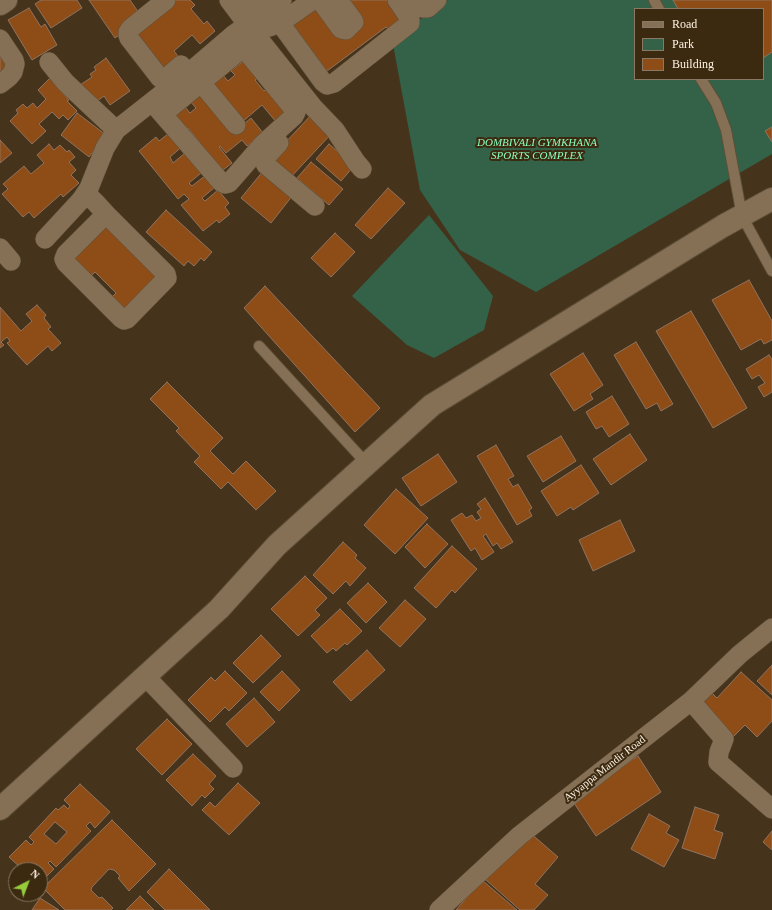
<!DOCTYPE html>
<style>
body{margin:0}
#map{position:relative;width:772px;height:910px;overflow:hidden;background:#46331b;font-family:Georgia,serif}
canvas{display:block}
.legend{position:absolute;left:634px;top:8px;width:130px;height:72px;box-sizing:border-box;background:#3b2910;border:1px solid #897964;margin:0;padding:5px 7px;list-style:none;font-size:12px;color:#fef2e3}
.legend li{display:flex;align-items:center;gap:8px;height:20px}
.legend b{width:20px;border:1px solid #897964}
.north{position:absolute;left:8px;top:862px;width:40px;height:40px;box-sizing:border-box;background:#3b2910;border:1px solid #897964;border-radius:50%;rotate:42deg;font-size:11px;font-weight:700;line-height:16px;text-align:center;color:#fef2e3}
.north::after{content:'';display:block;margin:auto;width:14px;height:18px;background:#95cc3b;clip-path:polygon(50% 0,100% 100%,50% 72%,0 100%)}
</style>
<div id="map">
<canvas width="772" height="910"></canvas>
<ul class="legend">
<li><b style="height:5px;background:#857055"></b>Road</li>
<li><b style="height:11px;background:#336248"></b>Park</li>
<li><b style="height:11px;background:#8e4d16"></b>Building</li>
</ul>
<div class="north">N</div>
</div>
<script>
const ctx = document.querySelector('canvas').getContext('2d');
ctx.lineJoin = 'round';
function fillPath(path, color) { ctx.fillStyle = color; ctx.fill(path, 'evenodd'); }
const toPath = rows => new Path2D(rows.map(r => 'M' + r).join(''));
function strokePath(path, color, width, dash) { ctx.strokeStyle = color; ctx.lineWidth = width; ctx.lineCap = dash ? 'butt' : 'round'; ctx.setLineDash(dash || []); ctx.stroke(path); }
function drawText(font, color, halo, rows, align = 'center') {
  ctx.font = font + ' Georgia,serif'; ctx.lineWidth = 4; ctx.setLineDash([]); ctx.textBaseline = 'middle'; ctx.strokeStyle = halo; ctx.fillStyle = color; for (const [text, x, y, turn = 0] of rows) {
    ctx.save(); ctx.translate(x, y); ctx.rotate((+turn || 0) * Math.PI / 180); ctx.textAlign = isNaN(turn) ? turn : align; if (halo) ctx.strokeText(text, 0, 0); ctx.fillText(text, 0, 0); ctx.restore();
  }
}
fillPath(toPath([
 [448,0,772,0,772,154,536,292,460,250,420,190,392,39],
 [635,9,763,9,763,79,635,79],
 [429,215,493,296,484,330,434,358,407,345,352,296]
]), '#336248');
const building = toPath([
 [41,0,77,0,82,8,51,28,35,4,41,0],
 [89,0,130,0,141,16,126,30,115,38,89,0],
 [172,0,190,0,195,5,191,9,204,24,207,21,215,31,200,44,192,35,174,51,181,60,164,75,130,36,172,0],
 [339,0,394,0,408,19,390,31,386,27,327,71,293,25,321,5,339,0],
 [673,0,772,0,772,52,763,58,763,9,678,9,673,0],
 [29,8,41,27,45,24,57,45,32,60,8,20,29,8],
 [0,44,13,62,1,71,5,76,0,80,0,44],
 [106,58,130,91,110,105,104,96,93,104,80,85,92,77,90,74,96,70,94,67,106,58],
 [247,58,259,77,255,80,264,91,267,88,291,111,277,123,262,105,241,123,208,83,221,73,228,81,235,75,231,71,247,58],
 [51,77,61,91,69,100,67,101,77,111,68,120,63,115,59,119,52,112,39,124,46,131,32,144,10,121,18,113,16,110,23,104,27,108,33,103,37,108,46,99,38,90,51,77],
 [200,91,234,132,251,118,263,133,247,146,242,140,226,153,220,146,219,147,232,163,218,174,200,152,204,148,188,128,184,132,168,113,181,102,190,113,196,108,189,100,200,91],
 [77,113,106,135,89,157,61,135,77,113],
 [313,113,333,132,290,178,270,159,313,113],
 [772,127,772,142,765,131,772,127],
 [173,130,185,144,170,157,173,163,185,153,201,173,189,183,192,186,206,175,215,187,202,198,205,201,218,190,229,203,225,207,230,214,219,223,217,220,203,231,181,205,189,199,184,194,178,199,139,151,156,137,159,141,173,130],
 [0,140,12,153,0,163,0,140],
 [49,144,54,150,60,145,67,152,69,150,75,157,69,162,76,170,71,175,79,183,63,197,61,194,34,218,29,212,23,217,2,194,8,189,3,184,24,166,31,174,44,163,37,155,49,144],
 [329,144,354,166,341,181,316,159,329,144],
 [311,162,343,189,329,205,297,178,311,162],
 [264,170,293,195,271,223,241,198,264,170],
 [388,188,405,203,371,239,355,225,388,188],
 [166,210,212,252,204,261,201,258,194,266,188,261,184,266,146,232,166,210],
 [109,223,164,278,127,314,111,298,116,293,95,272,89,278,71,260,109,223],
 [335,233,355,252,331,277,311,258,335,233],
 [749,280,772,321,772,340,764,344,761,339,741,350,712,300,749,280],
 [265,286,380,408,355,432,244,308,265,286],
 [37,305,46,315,44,318,51,327,48,329,61,343,52,351,48,346,27,365,7,343,10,341,7,337,1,342,4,345,0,348,0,307,21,331,32,321,26,314,37,305],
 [691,311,747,408,713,428,656,331,691,311],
 [636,342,673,404,661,411,657,403,646,409,614,355,636,342],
 [583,353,603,385,590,394,593,399,574,411,550,374,583,353],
 [769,355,772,359,772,392,764,397,758,387,765,383,759,375,752,379,746,369,769,355],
 [167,382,223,438,210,451,233,474,246,461,276,491,256,510,228,482,221,489,194,462,200,456,176,431,179,428,150,399,167,382],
 [612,396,629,424,609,437,602,426,596,429,586,412,612,396],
 [630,434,647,460,611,485,593,459,630,434],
 [561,436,576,461,543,482,527,456,561,436],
 [496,445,514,476,508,479,513,487,518,484,532,508,529,510,532,516,517,525,477,456,496,445],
 [438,454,457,482,421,506,402,478,438,454],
 [581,465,599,493,573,510,571,507,557,516,541,491,581,465],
 [396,489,428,518,395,554,364,525,396,489],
 [485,498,513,542,501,549,497,543,493,546,486,534,483,536,494,552,482,560,475,548,471,551,451,520,462,513,466,518,472,515,476,521,481,518,477,512,481,509,477,504,485,498],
 [620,520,635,551,593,571,579,540,620,520],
 [427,524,448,544,425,568,405,547,427,524],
 [343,542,357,555,355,558,366,568,350,586,346,581,333,594,313,575,343,542],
 [452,546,477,569,455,593,452,590,436,608,414,588,452,546],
 [305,576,327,598,315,610,320,615,298,636,271,609,305,576],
 [368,583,387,602,366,623,347,603,368,583],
 [405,600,426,619,400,647,379,628,405,600],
 [340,609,362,631,347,645,345,643,336,651,333,648,327,653,311,636,340,609],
 [261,635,281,656,253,683,233,663,261,635],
 [367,650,385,670,351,701,333,682,367,650],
 [772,665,772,695,757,681,772,665],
 [225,671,247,693,229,711,225,707,210,722,188,700,211,677,215,681,225,671],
 [282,671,300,690,279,711,260,692,282,671],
 [741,672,772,700,772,721,757,737,745,725,733,737,700,706,712,693,717,698,741,672],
 [254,698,275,722,247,747,226,724,254,698],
 [167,719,192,744,162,775,136,749,167,719],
 [193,754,216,776,209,784,214,789,205,798,202,795,192,806,166,780,193,754],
 [638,756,661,792,596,836,572,800,638,756],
 [238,783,260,803,229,835,202,810,210,802,215,807,238,783],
 [80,784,110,812,95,828,90,822,86,826,91,831,56,867,50,861,48,863,54,869,40,883,40,870,23,870,9,857,26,840,31,845,34,842,29,837,56,808,58,810,64,805,68,809,70,806,64,800,80,784],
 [55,822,67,832,56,844,44,834,55,822],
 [695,807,719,815,714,830,723,833,715,859,682,848,695,807],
 [649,814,670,826,666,833,679,840,664,867,631,849,649,814],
 [112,820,156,864,129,891,118,878,120,876,114,870,109,869,92,887,91,890,99,898,102,897,113,908,111,910,65,910,43,888,112,820],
 [528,831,558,857,535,884,548,895,534,910,520,910,486,880,528,831],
 [772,831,772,850,763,842,772,831],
 [169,869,210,910,165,910,147,892,169,869],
 [482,880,517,910,456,910,482,880],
 [140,896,154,910,126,910,140,896],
 [40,898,59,910,32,910,40,898]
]);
fillPath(building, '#8e4d16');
strokePath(building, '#90735f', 1);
const lane = toPath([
 [654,0,659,9],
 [701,79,716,103,726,130,742,216,772,271],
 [259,346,367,464]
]);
const street = toPath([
 [166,0,131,28,128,32,128,35,129,38,160,78,163,79,167,77,181,65],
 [229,0,247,24,313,107,335,130,356,162,362,169],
 [238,0,242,5,244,7,248,7,257,0],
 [320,0,341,29,346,30,354,22,353,20,338,0],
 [413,0,417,5,422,8,428,8,437,0],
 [280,23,323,82,327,85,334,83,410,23,410,19,397,0],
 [247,24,269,27,280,23,313,0],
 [0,39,14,60,15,64,13,72,9,77,0,84],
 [49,62,65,82,116,130],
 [193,73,236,125],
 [152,102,221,182,225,184,229,183,263,144,294,116,296,112,233,35],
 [163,114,243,48],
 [279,143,266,157,264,161,266,165,315,206],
 [86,193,96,203,106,214,166,274,167,278,127,319,124,320,121,318,66,263,64,259,66,254,106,214],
 [45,239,81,200,89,188,105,148,116,130,191,71,233,35,282,0],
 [0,248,11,261],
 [145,676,233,768],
 [691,701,724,739,719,752,718,762,772,809],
 [439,910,519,836,691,701,740,654,772,628]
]);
const secondary = toPath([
 [0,4,6,0],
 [0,809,219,609,277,545,432,405,723,226,772,199]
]);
strokePath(lane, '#5e4f38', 12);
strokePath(street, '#5e4f38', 20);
strokePath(secondary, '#5e4f38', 24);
strokePath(lane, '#857055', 10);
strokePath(street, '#857055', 19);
strokePath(secondary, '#857055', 22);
drawText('italic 11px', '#89fcbc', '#3b2910', [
 ["DOMBIVALI GYMKHANA",537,143],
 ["SPORTS COMPLEX",537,156]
]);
drawText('11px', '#fef2e3', '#3b2910', [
 ["Ayyappa Mandir Road",605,769,-38]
]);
</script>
